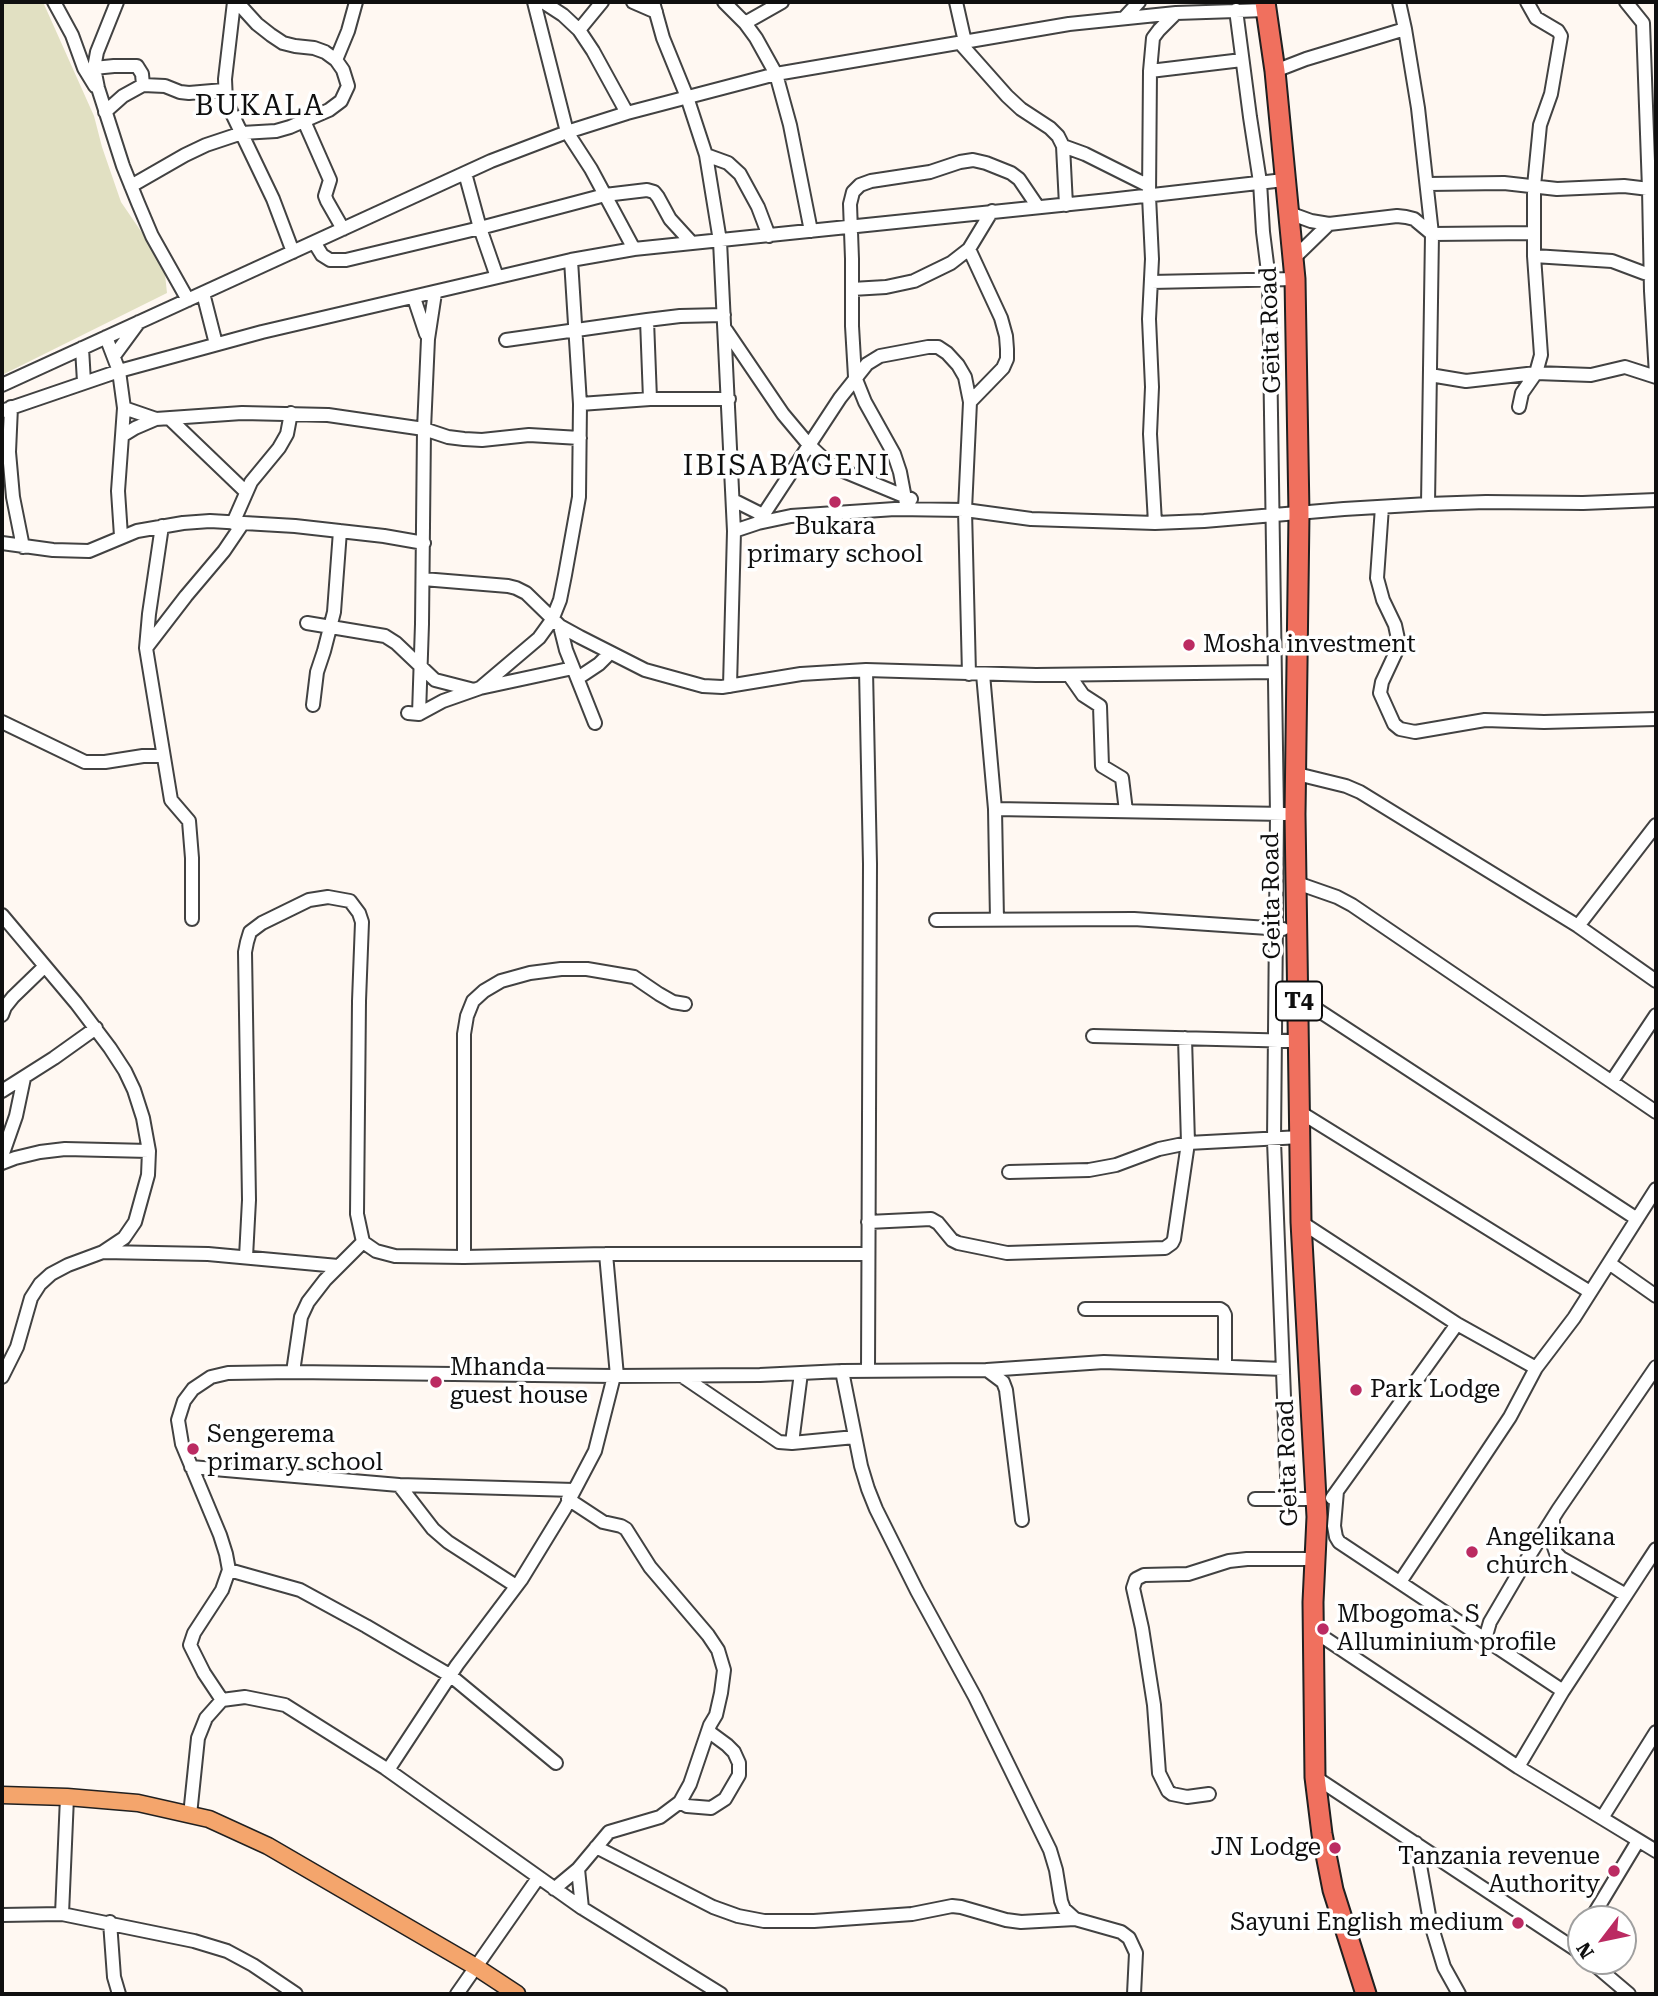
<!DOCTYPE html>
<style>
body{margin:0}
#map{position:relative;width:1658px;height:1996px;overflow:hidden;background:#fff8f2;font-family:"Roboto Serif",serif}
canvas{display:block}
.frame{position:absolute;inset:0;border:4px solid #0f0f0f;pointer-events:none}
.north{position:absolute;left:1567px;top:1905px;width:70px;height:70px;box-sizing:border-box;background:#fff;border:2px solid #9f9f9f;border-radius:50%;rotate:238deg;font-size:19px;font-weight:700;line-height:28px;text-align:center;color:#0f0f0f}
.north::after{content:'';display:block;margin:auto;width:24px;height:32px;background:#bb2b62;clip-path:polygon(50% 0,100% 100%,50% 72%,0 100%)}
</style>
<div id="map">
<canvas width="1658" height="1996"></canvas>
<div class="frame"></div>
<div class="north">N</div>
</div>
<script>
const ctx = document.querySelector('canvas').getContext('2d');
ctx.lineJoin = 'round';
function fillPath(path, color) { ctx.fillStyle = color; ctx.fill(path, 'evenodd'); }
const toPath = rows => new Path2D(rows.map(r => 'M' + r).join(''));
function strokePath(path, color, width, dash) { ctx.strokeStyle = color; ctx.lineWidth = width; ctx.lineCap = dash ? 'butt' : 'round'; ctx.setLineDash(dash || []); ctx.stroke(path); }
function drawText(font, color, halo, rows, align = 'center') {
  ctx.font = font + ' "Roboto Serif",serif'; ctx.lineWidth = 7; ctx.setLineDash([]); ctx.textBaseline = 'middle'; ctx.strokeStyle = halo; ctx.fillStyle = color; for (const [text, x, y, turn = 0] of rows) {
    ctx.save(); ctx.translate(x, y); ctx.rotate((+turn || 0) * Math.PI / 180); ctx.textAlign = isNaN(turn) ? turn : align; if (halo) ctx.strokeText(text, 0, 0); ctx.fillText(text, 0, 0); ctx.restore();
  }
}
fillPath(toPath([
 [2,2,43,2,94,116,102,147,121,202,164,265,167,293,2,375]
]), '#e1e0c2');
const minor = toPath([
 [54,2,72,35,84,68,95,86],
 [117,2,97,52,94,68,98,88,123,166,138,203,152,236,188,300],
 [234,2,225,79,226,101,273,199,293,252],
 [534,2,567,132,591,169,634,249],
 [543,2,563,15,579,30,593,51,627,113],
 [633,2,656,12],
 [653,2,663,38,687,97,706,155,720,241,734,531,730,686],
 [724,2,745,23,756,38,776,74,790,125,811,231],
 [956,2,965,42],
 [1399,2,1405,29,1418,108,1432,234,1428,504],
 [1626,2,1643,23,1649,189,1651,291,1656,375],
 [1236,10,1250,117,1260,182,1263,232,1269,280,1277,814,1274,1141,1288,1499],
 [1125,17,1139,2],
 [745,23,782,2],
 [579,30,602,2],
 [960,43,1007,96,1021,109,1050,128,1058,136,1063,146,1066,205],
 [336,60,348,31,356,2],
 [94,68,114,66,137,66,142,74,143,85],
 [1150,71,1242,60],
 [1275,71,1306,59,1405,29],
 [105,112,123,96,143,85,165,86,180,92,189,93,224,90],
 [304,121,330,180,325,196,327,201,343,229],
 [1063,146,1085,154,1149,186],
 [706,155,728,163,740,174,758,207,769,236],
 [465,173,480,228,497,277],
 [1428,184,1504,183,1557,189,1624,186,1649,189],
 [131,186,185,155,206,145,242,133,276,131,290,127,329,110,341,101,348,86,343,70,336,60,325,52,314,48,295,46,283,43,271,35,257,24,237,2],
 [1289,213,1311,221,1329,224,1397,216,1406,217,1414,219,1432,234,1534,233],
 [314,242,322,255,330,260,346,260,480,228,605,195,647,190,654,192,658,197,670,219,691,242],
 [969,249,1001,318,1006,336,1007,349,1007,359,1003,368,970,402],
 [1534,256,1612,261,1644,273,1656,274],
 [1293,259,1329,224],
 [1151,282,1295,279],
 [852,289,886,287,914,281,951,263,969,249,992,211],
 [203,293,216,344],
 [414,298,426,334],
 [647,320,650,399],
 [726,330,783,414,809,445,824,459,841,470,911,499],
 [106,337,119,371,124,408,118,491,121,536],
 [506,340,647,320,680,316,724,315],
 [82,348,84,382],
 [114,356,139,322],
 [1430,375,1466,381,1536,373,1591,375,1625,367,1656,377],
 [2,385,491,161,567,132,627,113,776,74,1069,24,1176,13,1266,10],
 [580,404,650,399,729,399],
 [11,407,9,452,13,497,23,547],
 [1519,407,1522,393,1536,373,1541,355,1534,256,1534,186,1540,125,1551,94,1561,36,1558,31,1536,18,1527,2],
 [124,408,156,419,242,413,328,415,424,429,448,437,464,439,482,440,529,435,580,438],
 [2,411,119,371,262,332,571,260,634,249,1109,200,1284,180],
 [171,420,246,492],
 [122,436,135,428,156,419],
 [733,500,763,515],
 [1382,507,1377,578,1383,600,1395,625,1398,639,1396,652,1382,682,1380,693,1394,724,1400,729,1415,732,1485,720,1544,722,1656,719],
 [907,509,900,472,894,454,865,402,855,377,852,326,852,259,850,204,853,192,860,185,871,181,930,172,960,162,973,160,986,163,1011,173,1019,179,1038,207],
 [233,523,251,482,279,448,287,434,291,413],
 [758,523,840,398,867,364,880,356,928,347,938,347,947,353,958,365,965,377,970,402,965,510,969,674],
 [1155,523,1150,434,1152,387,1149,319,1152,259,1149,196,1150,71,1153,38,1159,30,1176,13],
 [162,526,149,614,146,648,171,800,189,821,192,858,192,919],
 [734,531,758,523,791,516,895,509,965,510,1031,519,1155,523,1204,521,1344,509,1428,504,1486,502,1583,503,1656,500],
 [2,543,53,550,89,551,137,531,183,523,210,521,295,526,384,536,424,543],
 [423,579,508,586,516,588,526,593,560,626,580,637,645,670,703,686,722,687,801,674,866,670,1036,675,1274,672],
 [307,623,385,636,396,643,435,680,474,690],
 [560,626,566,650,595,723],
 [146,648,186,596,224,551,243,523],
 [866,670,870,864,868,1371],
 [983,674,995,809,997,920],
 [1069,675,1083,695,1100,706,1102,766,1122,778,1126,811],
 [578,678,599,664,610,653],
 [480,688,539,638,552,620,560,600,565,575,579,497,580,404,571,260],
 [313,705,317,672,324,651,334,612,340,531],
 [408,713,419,714,443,701,480,688,573,668],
 [419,714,422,624,424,429,428,339,435,293],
 [2,722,85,762,105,762,143,756,163,756],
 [1297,774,1346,786,1360,792,1578,926,1656,981],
 [995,809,1285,814],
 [1297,883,1337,897,1352,905,1656,1112],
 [2,915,76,1003,110,1048,125,1071,134,1090,143,1118,149,1151,148,1175,135,1222,124,1238,103,1252,68,1265,51,1274,40,1284,31,1298,17,1347,2,1377],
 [936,920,1134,919,1283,929],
 [1578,926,1656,825],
 [1298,997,1637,1219],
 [2,1015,5,1007,13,997,44,967],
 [1093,1036,1299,1041],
 [1612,1081,1656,1015],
 [2,1091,54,1058,96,1028],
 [1300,1112,1590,1292],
 [2,1156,16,1116,24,1078],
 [2,1163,15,1158,40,1152,65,1149,149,1151],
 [1009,1172,1089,1170,1116,1165,1159,1149,1188,1143,1301,1137],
 [868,1222,931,1219,938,1223,952,1240,958,1243,1007,1253,1165,1248,1172,1243,1174,1239,1188,1143,1185,1038],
 [1301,1222,1457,1324,1536,1368],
 [103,1252,208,1254,338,1266],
 [606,1254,617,1376],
 [246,1257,249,1200,245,952,247,942,250,932,262,923,309,900,328,897,350,901,359,913,362,922,359,1001,357,1214,363,1242,376,1251,395,1256,464,1257,606,1254,868,1254],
 [464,1257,464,1034,467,1016,473,1001,484,991,501,981,530,973,561,969,587,969,634,977,659,994,673,1002,685,1004],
 [1609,1263,1656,1296],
 [1085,1309,1220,1309,1223,1311,1225,1315,1225,1366],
 [987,1370,1003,1382,1006,1390,1022,1520],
 [842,1371,861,1466,868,1489,876,1509,917,1591,975,1697,1050,1850,1056,1870,1061,1901,1064,1909,1075,1919,1121,1932,1129,1938,1136,1953,1134,1994],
 [293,1372,301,1317,308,1302,325,1280,363,1242],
 [682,1376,779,1442,792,1443,855,1437],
 [792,1443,801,1373],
 [191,1467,399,1485,574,1490],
 [399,1485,433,1529,448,1542,516,1586],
 [1337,1491,1334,1526,1336,1537,1339,1542,1563,1691],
 [1332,1498,1457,1324],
 [1255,1499,1316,1499],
 [1553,1520,1553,1544,1556,1553,1561,1558,1626,1595],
 [229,1570,300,1590,366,1626,451,1676,556,1763],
 [1400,1582,1510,1417,1536,1368,1574,1318,1656,1189],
 [1314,1631,1518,1767,1656,1851],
 [1485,1639,1490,1622,1524,1564,1558,1510,1656,1367],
 [222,1700,204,1673,190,1645,194,1633,222,1590,229,1570,226,1554,220,1535,182,1444,178,1420,184,1401,193,1389,211,1377,228,1373,293,1372,614,1376,760,1375,842,1371,987,1370,1104,1362,1283,1369],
 [1518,1767,1563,1691,1656,1549],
 [388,1770,457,1665,521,1580,565,1508,595,1451,614,1376],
 [1315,1777,1581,1953],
 [1209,1794,1187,1797,1172,1794,1168,1791,1159,1773,1154,1705,1142,1628,1133,1588,1136,1579,1144,1575,1188,1574,1229,1561,1247,1559,1314,1559],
 [680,1802,687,1806,711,1808,725,1799,739,1775,739,1763,734,1752,727,1745,708,1731],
 [190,1815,198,1738,206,1718,222,1700,245,1697,285,1705,385,1768,582,1908,721,1994],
 [1602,1818,1656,1732],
 [1416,1843,1430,1921,1444,1967,1459,1994],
 [596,1847,713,1907,738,1916,764,1921,814,1921,912,1914,952,1906,961,1907,1006,1920,1021,1922,1075,1919],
 [578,1869,582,1908],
 [554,1889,578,1869,609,1832,660,1817,680,1802,690,1784,710,1725,716,1715,721,1693,724,1670,718,1650,708,1635,650,1567,626,1529,621,1526,603,1522,568,1499],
 [62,1914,67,1797],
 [2,1915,62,1914,194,1941,227,1951,253,1965,296,1994],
 [1591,1919,1638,1841],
 [110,1922,114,1977,119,1994],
 [1590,1961,1629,1994],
 [457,1994,538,1878]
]);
const major = toPath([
 [2,1795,67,1797,138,1803,209,1819,268,1846,476,1967,517,1994]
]);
const highway = toPath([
 [1265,2,1275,71,1295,279,1299,514,1295,814,1301,1222,1317,1517,1313,1602,1315,1777,1322,1834,1333,1890,1366,1994]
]);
strokePath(minor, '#424242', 16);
strokePath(major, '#202020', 19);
strokePath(highway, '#202020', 23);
strokePath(minor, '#fff', 12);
strokePath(major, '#f4a56c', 16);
strokePath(highway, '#f0705e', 19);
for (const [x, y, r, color] of [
 [835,502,7,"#bb2b62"],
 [1189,645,7,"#bb2b62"],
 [436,1382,7,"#bb2b62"],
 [1356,1390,7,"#bb2b62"],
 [193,1449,7,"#bb2b62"],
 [1472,1552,7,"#bb2b62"],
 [1323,1629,7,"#bb2b62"],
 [1335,1848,7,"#bb2b62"],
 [1614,1871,7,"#bb2b62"],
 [1518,1923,7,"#bb2b62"]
]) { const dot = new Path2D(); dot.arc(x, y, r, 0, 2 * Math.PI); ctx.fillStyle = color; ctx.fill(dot); strokePath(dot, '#fff', 2.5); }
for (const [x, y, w] of [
 [1299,1001,46]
]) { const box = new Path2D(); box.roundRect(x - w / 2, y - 19.5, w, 39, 5); ctx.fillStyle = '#fff'; ctx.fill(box); strokePath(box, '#0f0f0f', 2); }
drawText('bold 23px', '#0f0f0f', null, [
 ["T4",1299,1001]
]);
drawText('24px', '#0f0f0f', '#fff', [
 ["Geita Road",1271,330,-92],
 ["Geita Road",1272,896,-91],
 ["Geita Road",1288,1463,-92]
]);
drawText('24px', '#0f0f0f', '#fff', [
 ["Bukara",835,527,"center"],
 ["primary school",835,555,"center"],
 ["Mosha investment",1203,645],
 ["Mhanda",450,1368],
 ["guest house",450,1396],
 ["Park Lodge",1370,1390],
 ["Sengerema",207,1435],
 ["primary school",207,1463],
 ["Angelikana",1486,1538],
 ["church",1486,1566],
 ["Mbogoma. S",1337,1615],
 ["Alluminium profile",1337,1643],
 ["JN Lodge",1321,1848,"right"],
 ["Tanzania revenue",1600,1857,"right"],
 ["Authority",1600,1885,"right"],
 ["Sayuni English medium",1504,1923,"right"]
], 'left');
ctx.letterSpacing = '2px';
drawText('28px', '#0f0f0f', '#fff', [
 ["BUKALA",260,107],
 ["IBISABAGENI",787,467]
]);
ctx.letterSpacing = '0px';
</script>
